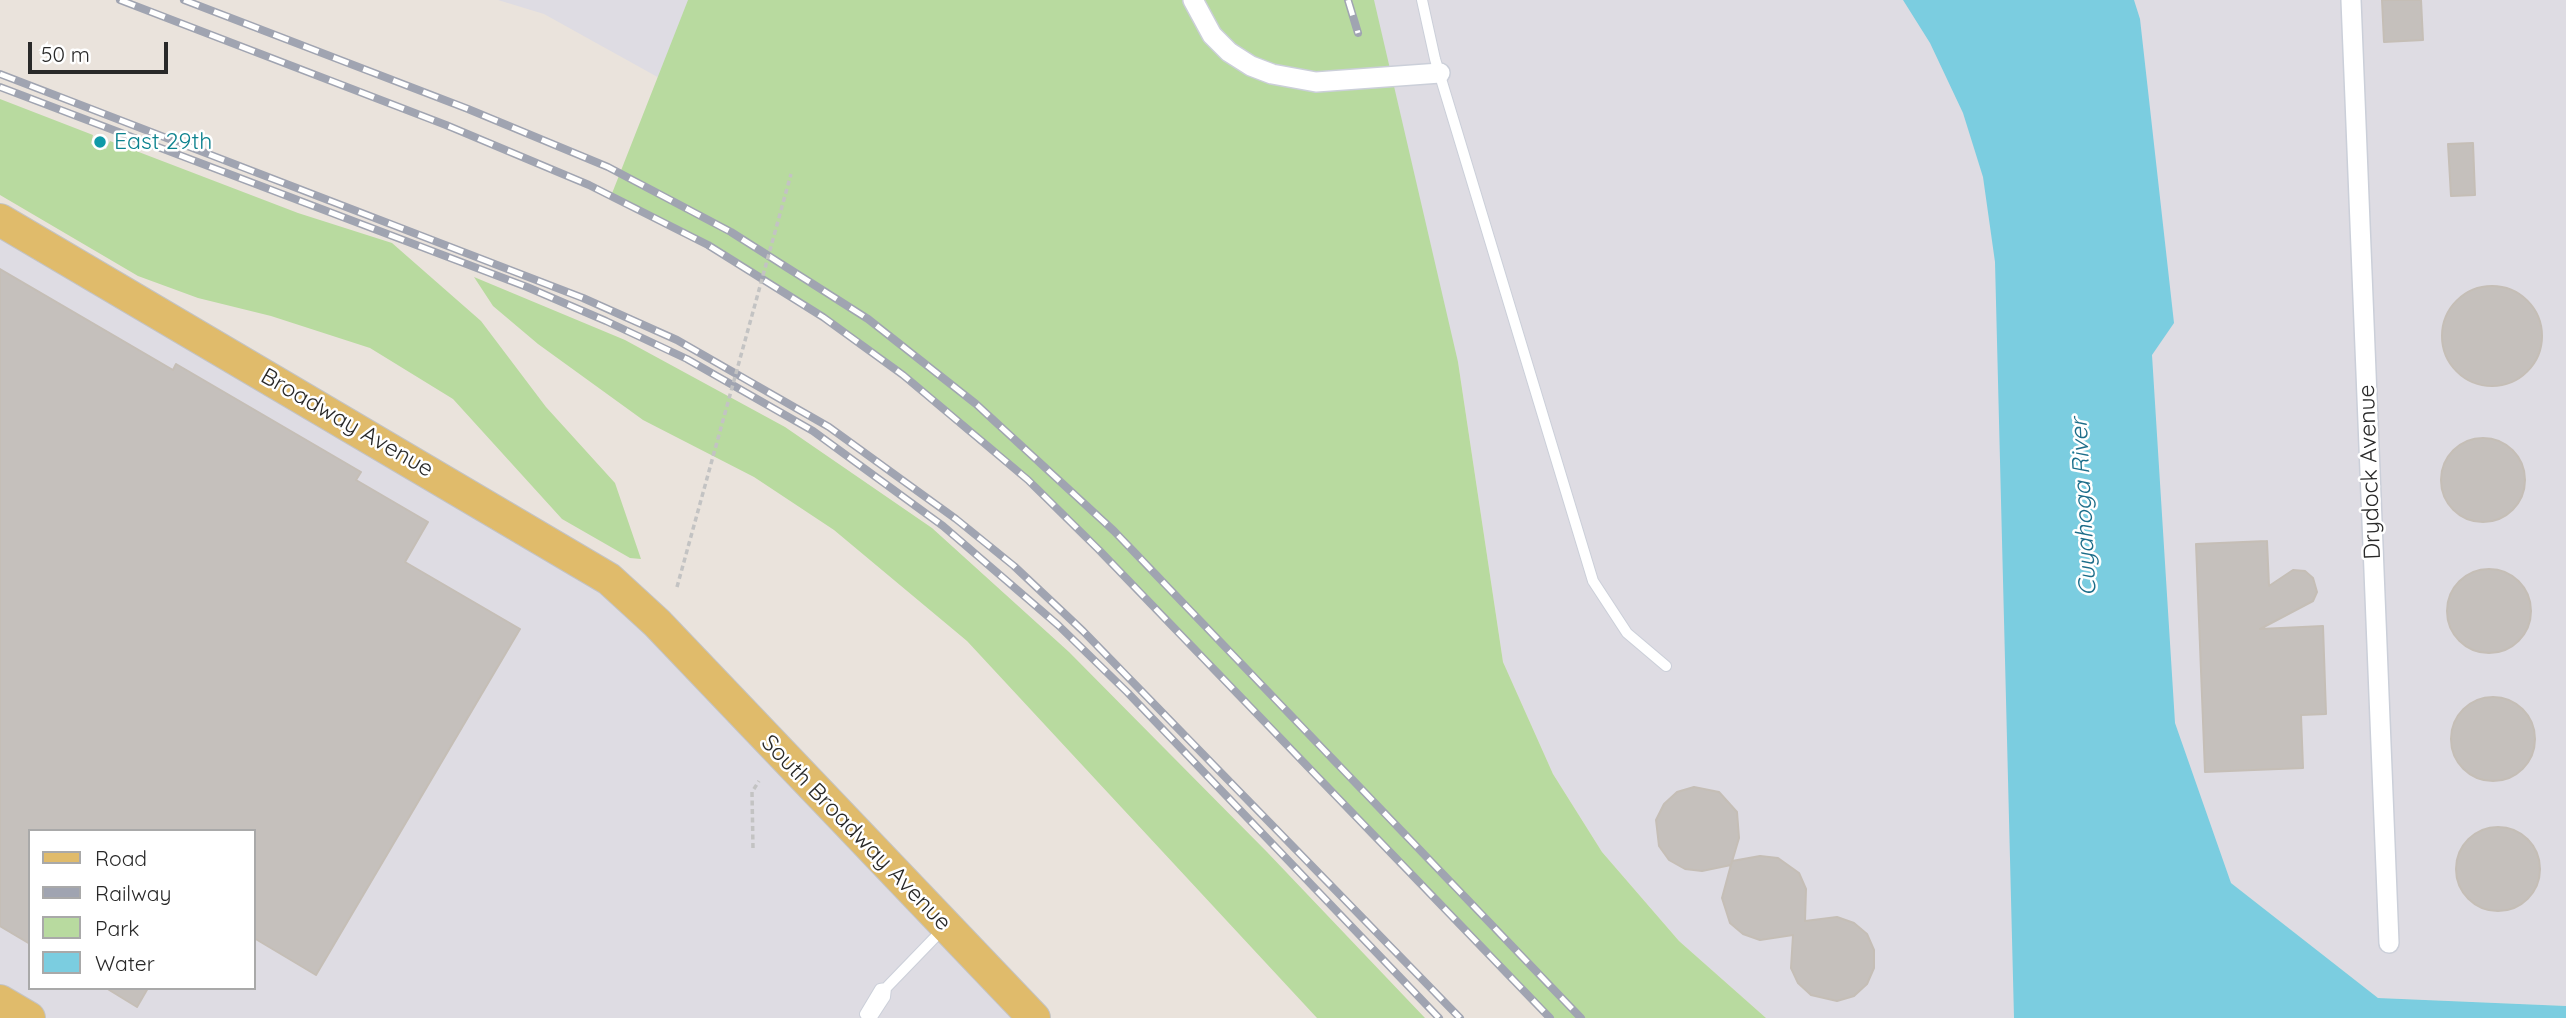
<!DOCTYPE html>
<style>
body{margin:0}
#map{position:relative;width:2566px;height:1018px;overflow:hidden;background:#eae3dc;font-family:Quicksand,sans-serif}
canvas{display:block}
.legend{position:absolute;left:28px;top:829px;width:228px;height:161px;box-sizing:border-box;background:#fff;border:2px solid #a9a9a9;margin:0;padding:9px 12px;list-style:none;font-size:21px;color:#292929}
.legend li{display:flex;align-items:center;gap:14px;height:35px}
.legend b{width:35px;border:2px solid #a9a9a9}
.scale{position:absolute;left:28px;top:42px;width:140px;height:32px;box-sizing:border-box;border:4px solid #292929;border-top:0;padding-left:9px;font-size:21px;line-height:24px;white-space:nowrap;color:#292929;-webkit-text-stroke:5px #fff;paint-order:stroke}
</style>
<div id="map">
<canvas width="2566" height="1018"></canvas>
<ul class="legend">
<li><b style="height:9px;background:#e0bb6b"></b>Road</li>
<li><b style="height:9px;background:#a0a4b1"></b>Railway</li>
<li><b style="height:19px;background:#b8da9f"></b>Park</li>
<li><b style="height:19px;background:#7bcde0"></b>Water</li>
</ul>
<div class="scale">50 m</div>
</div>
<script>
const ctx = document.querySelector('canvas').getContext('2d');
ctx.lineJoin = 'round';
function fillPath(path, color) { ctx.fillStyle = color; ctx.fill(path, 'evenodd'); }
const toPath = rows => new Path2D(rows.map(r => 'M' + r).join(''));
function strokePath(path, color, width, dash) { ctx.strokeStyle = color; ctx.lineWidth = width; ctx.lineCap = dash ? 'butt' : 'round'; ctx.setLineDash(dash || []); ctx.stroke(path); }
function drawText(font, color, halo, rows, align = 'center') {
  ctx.font = font + ' Quicksand,sans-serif'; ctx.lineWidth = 5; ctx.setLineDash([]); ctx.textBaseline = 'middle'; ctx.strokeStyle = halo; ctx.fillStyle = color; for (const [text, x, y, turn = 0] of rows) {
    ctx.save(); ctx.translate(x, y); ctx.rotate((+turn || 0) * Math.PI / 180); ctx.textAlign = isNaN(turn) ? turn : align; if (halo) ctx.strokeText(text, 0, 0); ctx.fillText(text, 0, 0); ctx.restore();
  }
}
fillPath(toPath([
 [498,0,2566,0,2566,1006,2378,998,2231,883,2145,1018,1766,1018,1679,941,1602,852,1553,774,1503,662,1458,362,1007,271,544,14],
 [0,220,581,560,1034,1018,29,1018,0,1001],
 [30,831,254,831,254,988,30,988]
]), '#dedce3');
fillPath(toPath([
 [688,0,1374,0,1458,362,1503,662,1553,774,1602,852,1679,941,1766,1018,1550,1018,1099,550,973,431,903,375,768,281,611,196],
 [0,99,93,135,91,144,106,149,110,141,298,213,392,243,481,321,546,407,615,483,641,559,630,558,562,519,453,399,370,348,271,316,198,298,138,276,0,195],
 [474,277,625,340,785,427,932,528,1069,652,1267,852,1425,1018,1317,1018,967,641,834,530,754,477,643,420,538,344,493,306]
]), '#b8da9f');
fillPath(toPath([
 [1903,0,2134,0,2140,19,2174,323,2152,355,2175,723,2231,883,2378,998,2566,1006,2566,1018,2014,1018,1995,262,1983,177,1963,113,1930,43]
]), '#7bcde0');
const building = toPath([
 [2382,0,2421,0,2423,40,2384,42,2382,0],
 [2473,143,2475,195,2451,196,2448,144,2473,143],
 [0,269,173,370,176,364,361,472,356,480,428,522,405,562,520,629,316,975,254,938,254,831,30,831,30,944,0,926,0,269],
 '2442 336a50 50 0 1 1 100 0a50 50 0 1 1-100 0Z',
 '2441 480a42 42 0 1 1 84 0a42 42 0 1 1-84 0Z',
 [2267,541,2269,586,2293,570,2305,571,2313,578,2317,592,2313,601,2260,629,2323,626,2326,714,2301,715,2303,768,2205,772,2196,544,2267,541],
 '2447 611a42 42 0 1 1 84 0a42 42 0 1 1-84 0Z',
 '2451 739a42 42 0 1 1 84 0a42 42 0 1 1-84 0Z',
 [1694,787,1719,792,1737,812,1739,838,1731,865,1702,871,1685,869,1669,860,1659,846,1656,820,1664,804,1677,792,1694,787],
 '2456 869a42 42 0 1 1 84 0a42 42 0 1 1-84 0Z',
 [1760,856,1778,858,1799,873,1806,889,1805,921,1837,917,1854,923,1867,934,1874,950,1874,968,1867,984,1854,996,1837,1001,1811,995,1798,983,1791,968,1793,935,1760,940,1743,934,1730,923,1722,898,1732,861,1760,856],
 [106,988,148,988,137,1007,106,988]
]);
fillPath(building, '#c5c0bc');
strokePath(building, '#c5beb6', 2);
const service = toPath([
 [1422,0,1435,59,1593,581,1627,633,1666,666],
 [867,1017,865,1014,880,989,886,988,943,929],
 [867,1017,872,1017,885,997,886,988]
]);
const minor = toPath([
 [1193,0,1212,35,1229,52,1251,66,1272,74,1316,82,1440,73],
 [2351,0,2389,943]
]);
const primary = toPath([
 [0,220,609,579,657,623,1034,1018],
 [0,1001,29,1018]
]);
strokePath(service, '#cbcfd9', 12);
strokePath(minor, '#cbcfd9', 22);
strokePath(primary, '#c3c3c3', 34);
strokePath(toPath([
 [753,848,752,792,759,781]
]), '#c3c3c3', 3.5, [5, 3.5]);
strokePath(service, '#fff', 10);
strokePath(minor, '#fff', 19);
strokePath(primary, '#e0bb6b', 32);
const rail = toPath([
 [120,0,446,125,589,185,708,245,823,317,903,375,1028,480,1099,550,1550,1018],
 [184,0,468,109,608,167,731,232,868,319,976,404,1114,531,1581,1018],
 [1348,0,1358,33],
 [0,74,583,298,677,340,829,427,956,519,1014,566,1083,631,1460,1018],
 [0,87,527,287,606,321,687,359,813,431,943,526,1058,625,1128,693,1439,1018]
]);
strokePath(rail, '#a0a4b1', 8);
strokePath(rail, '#fff', 5, [16]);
strokePath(toPath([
 [677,587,791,174]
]), '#c3c3c3', 3.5, [5, 3.5]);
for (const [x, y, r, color] of [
 [100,142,7,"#0f9aa8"]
]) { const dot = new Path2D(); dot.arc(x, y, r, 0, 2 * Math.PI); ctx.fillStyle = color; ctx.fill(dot); strokePath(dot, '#fff', 2.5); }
drawText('23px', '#0d838f', '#fff', [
 ["East 29th",114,142]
], 'left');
drawText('23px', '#292929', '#fff', [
 ["Broadway Avenue",347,423,30],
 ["Drydock Avenue",2370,472,-92],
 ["South Broadway Avenue",856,833,46]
]);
drawText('italic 24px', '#1c6d89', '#fff', [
 ["Cuyahoga River",2084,507,-93]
]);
</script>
